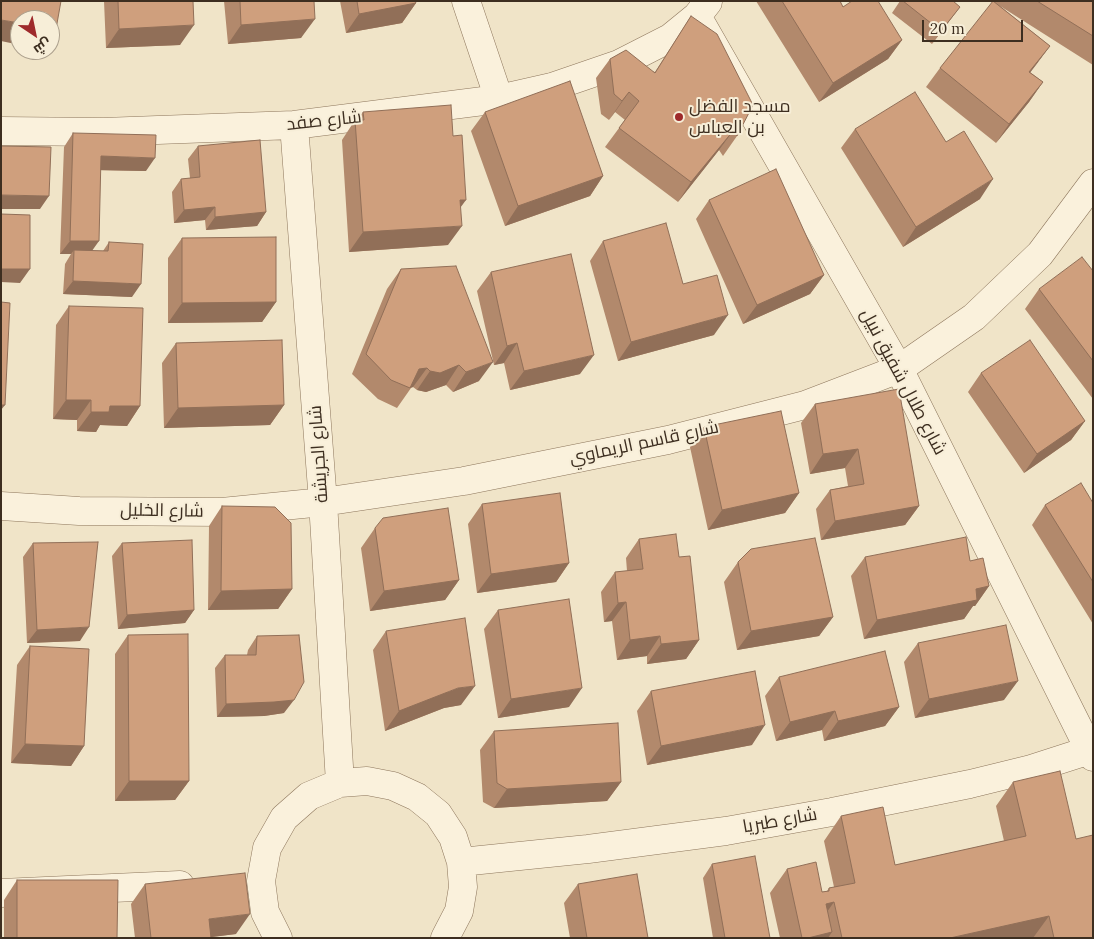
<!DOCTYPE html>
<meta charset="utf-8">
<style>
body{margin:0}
#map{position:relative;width:1094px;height:939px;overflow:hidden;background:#f0e4c8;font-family:Lora,Cairo,serif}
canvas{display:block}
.frame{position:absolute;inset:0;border:2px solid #3d2e20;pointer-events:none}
.north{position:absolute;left:10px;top:10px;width:50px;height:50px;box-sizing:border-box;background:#f7eed8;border:1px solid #ada18e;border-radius:50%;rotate:146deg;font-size:14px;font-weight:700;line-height:20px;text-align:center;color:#3d2e20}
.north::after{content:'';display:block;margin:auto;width:18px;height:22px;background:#9e2a2b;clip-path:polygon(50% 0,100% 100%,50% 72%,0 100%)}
.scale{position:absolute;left:922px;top:20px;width:101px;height:22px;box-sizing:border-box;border:2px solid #3d2e20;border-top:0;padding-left:6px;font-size:15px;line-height:18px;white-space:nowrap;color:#3d2e20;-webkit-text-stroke:4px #f7eed8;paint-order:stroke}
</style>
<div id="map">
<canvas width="1094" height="939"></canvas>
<div class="frame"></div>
<div class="north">ش</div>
<div class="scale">20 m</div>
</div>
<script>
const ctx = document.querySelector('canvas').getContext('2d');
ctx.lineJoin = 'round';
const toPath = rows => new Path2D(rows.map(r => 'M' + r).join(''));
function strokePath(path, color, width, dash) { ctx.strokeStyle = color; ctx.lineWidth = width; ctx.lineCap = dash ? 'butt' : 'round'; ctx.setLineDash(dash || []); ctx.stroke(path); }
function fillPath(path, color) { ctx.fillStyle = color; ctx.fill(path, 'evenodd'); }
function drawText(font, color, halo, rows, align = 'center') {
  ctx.font = font + ' Lora,Cairo,serif'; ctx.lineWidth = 4; ctx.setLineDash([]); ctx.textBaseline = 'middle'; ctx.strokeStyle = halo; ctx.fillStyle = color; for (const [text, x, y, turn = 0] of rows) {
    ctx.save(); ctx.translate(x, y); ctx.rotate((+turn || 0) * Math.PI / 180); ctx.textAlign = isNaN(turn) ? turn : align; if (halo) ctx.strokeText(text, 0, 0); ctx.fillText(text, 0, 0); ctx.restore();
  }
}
const minor = toPath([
 [466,1,499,99],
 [697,16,899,369,1093,757],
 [294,125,323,502,340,783],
 [1,131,103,132,294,125,499,99,552,87,619,64,670,38,697,16,708,2],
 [1,506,79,511,222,512,323,502,464,481,668,440,805,405,899,369,974,317,1040,254,1093,183],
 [461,862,588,849,726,831,832,812,970,784,1031,769,1093,749],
 [1,893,180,885],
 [278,938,265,912,261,881,267,848,284,818,309,796,340,783,367,781,393,786,417,797,438,814,453,837,461,862,463,887,459,911,445,938]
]);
strokePath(minor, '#8d765c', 29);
strokePath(minor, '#faf1dc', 28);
fillPath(toPath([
 [104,1,193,1,180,45,106,48],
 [224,1,314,1,301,38,228,44],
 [340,1,415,1,416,3,402,23,346,33],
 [756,1,840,1,843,7,902,40,888,59,819,102],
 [900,1,953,1,960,7,932,44,892,13],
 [995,1,1093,1,1093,65,1000,6,1050,46,1030,72,1043,82,1029,102,996,143,926,87,940,68],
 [691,16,737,136,723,156,719,150,678,202,605,147,625,120,615,112,609,120,601,114,596,78,610,59,655,72],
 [363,112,453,136,448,245,349,252,342,140,355,120,357,120],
 [485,112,603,176,590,196,505,226,471,131],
 [855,129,980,199,903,247,841,148],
 [73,133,146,171,100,170,92,251,103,251,109,242,132,297,63,294,65,264,71,254,60,254,64,147],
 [198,146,266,212,257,226,206,230,205,220,174,223,172,192,181,179,190,178,188,159],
 [709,200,824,275,810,294,743,324,696,219],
 [182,238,276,302,262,322,168,323,168,258],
 [603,241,683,284,714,335,618,361,590,261],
 [401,269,479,381,453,392,446,385,426,392,417,390,413,387,411,388,397,408,378,399,352,374,387,289],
 [1093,271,1093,399,1025,309,1039,289],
 [491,272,580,374,510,390,504,363,494,365,477,291],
 [69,306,140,406,127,426,100,425,96,432,77,431,77,420,53,419,56,325],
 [176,343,284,405,270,425,164,428,162,363],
 [981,373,1085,421,1071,440,1024,473,968,392],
 [815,404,919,506,905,525,821,540,816,509,830,490,848,486,845,468,810,474,801,423],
 [704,427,799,493,785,513,708,530,690,447],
 [1093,503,1093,624,1032,525,1045,505],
 [482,504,569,563,556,582,477,593,468,524],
 [222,506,292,589,278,609,208,610,209,526],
 [375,528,459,580,445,600,370,611,361,548],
 [639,539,679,557,699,640,686,659,647,664,647,656,617,660,612,621,604,622,601,592,615,572,627,571,626,558],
 [33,543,80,641,27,643,23,557],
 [122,543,194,610,185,623,118,629,112,556],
 [865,557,970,561,989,586,975,606,973,606,964,619,864,639,851,576],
 [738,562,833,617,819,636,737,650,724,582],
 [498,610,569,707,498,718,484,629],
 [386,631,461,705,444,708,385,731,373,650],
 [128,635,189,781,175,800,115,801,115,654],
 [257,636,284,713,264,716,217,717,215,668,225,655,247,655,248,650],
 [918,643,1004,700,915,718,904,662],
 [30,646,84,746,71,766,11,763,17,665],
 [779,677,899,707,885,726,824,741,822,730,776,741,765,696],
 [651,691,752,745,647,765,637,711],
 [494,731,621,782,607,801,494,808,483,802,480,750],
 [1013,782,1093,938,780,938,770,893,787,869,822,892,827,891,829,888,834,887,824,841,841,816,895,865,1004,841,996,806],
 [712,864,770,938,713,938,703,878],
 [17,880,117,938,4,938,4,900],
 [145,884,236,934,211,937,211,938,135,938,131,904],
 [578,884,648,938,570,938,564,903]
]), '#b2896c');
fillPath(toPath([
 [416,3,402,23,346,33,359,14],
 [960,7,950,20,932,44,941,31],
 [315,19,301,38,228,44,241,25],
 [1,20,20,23,20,45,1,41],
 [194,25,180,45,106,48,119,29],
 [50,28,56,29,50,37],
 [902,40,888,59,819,102,833,83],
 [1050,46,1036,65,1016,91,1029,72],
 [1043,82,1029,102,996,143,1009,124],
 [629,92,615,112,609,120,622,101],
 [733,131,719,150,678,202,691,182],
 [101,156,155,158,146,171,91,170],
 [603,176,590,196,505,226,518,206],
 [993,179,980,199,903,247,916,227],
 [1,195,49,196,40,209,1,209],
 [460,200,466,200,452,219],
 [215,207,205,220,174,223,184,210],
 [266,212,257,226,206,230,215,217],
 [462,226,448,245,349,252,363,232],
 [70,241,99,241,89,255,74,250,71,254,60,254],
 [1,269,30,269,20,283,1,282],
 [824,275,810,294,743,324,757,305],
 [73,281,141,284,132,297,63,294],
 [276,302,262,322,168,323,182,303],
 [728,315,714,335,618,361,631,342],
 [517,343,504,363,494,365,507,346],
 [594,355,580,374,510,390,524,371],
 [493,362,479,381,453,392,466,372],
 [459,365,446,385,426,392,417,390,430,371],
 [427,368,413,387,409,388,419,369],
 [66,400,91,400,77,420,53,419],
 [1,405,5,405,1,410],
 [284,405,270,425,164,428,178,408],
 [110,406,140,406,127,426,100,425,96,432,77,431,91,412],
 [1085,421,1071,440,1024,473,1037,454],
 [858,449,845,468,810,474,823,454],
 [799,493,785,513,708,530,722,510],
 [919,506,905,525,821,540,835,521],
 [569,563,556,582,477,593,491,574],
 [459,580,445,600,370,611,384,591],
 [989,586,975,606,973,606,964,619,864,639,877,620,976,589],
 [292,589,278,609,208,610,221,591],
 [626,602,612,621,604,622,618,603],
 [194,610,185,623,118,629,127,615],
 [833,617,819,636,737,650,751,631],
 [89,627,80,641,27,643,37,630],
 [660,636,647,656,617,660,630,640],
 [699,640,686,659,647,664,661,644],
 [1018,681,1004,700,915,718,929,699],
 [475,686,461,705,444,708,385,731,399,711,458,688],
 [582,688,569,707,498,718,511,699],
 [294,700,284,713,264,716,217,717,226,704],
 [899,707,885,726,824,741,838,721],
 [835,711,822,730,776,741,790,722],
 [765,725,752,745,647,765,661,746],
 [25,744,84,746,71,766,11,763],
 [129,781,189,781,175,800,115,801],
 [621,782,607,801,494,808,507,789],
 [834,902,817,926,826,904],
 [250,914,236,934,204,938,209,919],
 [1049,916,1033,938,950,938],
 [832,932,828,938,808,938]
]), '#916f58');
const building = toPath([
 [1,1,61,1,56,29,50,28,50,20,20,20,20,23,1,20,1,1],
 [118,1,193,1,194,25,119,29,118,1],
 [240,1,314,1,315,19,241,25,240,1],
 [357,1,415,1,416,3,359,14,357,1],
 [782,1,840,1,843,7,852,1,878,1,902,40,833,83,782,1],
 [903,1,953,1,960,7,941,31,903,1],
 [993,1,1050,46,1029,72,1043,82,1009,124,940,68,993,1],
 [1037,1,1093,1,1093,36,1037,1],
 [691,16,717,34,753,105,737,136,733,131,691,182,619,128,639,101,629,92,622,101,614,94,610,59,626,50,655,73,691,16],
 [570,81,603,176,518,206,485,112,570,81],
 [915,92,946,142,964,131,993,179,916,227,855,129,915,92],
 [451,105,453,136,462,135,466,200,460,200,462,226,363,232,355,120,364,120,363,112,451,105],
 [73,133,156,135,155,158,101,156,99,241,70,241,73,133],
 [260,140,266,212,215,217,215,207,184,210,181,179,200,177,198,146,260,140],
 [1,146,51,147,49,196,1,195,1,146],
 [776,169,824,275,757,305,709,200,776,169],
 [1,214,30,215,30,269,1,269,1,214],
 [666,223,683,284,717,275,728,315,631,342,603,241,666,223],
 [276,237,276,302,182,303,182,238,276,237],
 [109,242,143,244,141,284,73,281,74,250,108,251,109,242],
 [571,254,594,355,524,371,517,343,507,346,491,272,571,254],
 [1082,257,1093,271,1093,361,1039,289,1082,257],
 [456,266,493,362,466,372,459,365,440,373,430,371,427,368,419,369,410,388,391,380,366,354,401,269,456,266],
 [1,302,10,303,5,405,1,405,1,302],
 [69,306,143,308,140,406,110,406,109,412,91,412,91,400,66,400,69,306],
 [282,340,284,405,178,408,176,343,282,340],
 [1030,340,1085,421,1037,454,981,373,1030,340],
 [899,389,919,506,835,521,830,490,864,484,858,449,823,454,815,404,899,389],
 [781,411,799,493,722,510,704,427,781,411],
 [1081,483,1093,503,1093,582,1045,505,1081,483],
 [560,493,569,563,491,574,482,504,560,493],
 [222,506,275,507,291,523,292,589,221,591,222,506],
 [448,508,459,580,384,591,375,528,383,518,448,508],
 [676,534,679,557,690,556,699,640,661,644,660,636,630,640,626,602,618,603,615,572,643,569,639,539,676,534],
 [966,537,970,561,983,558,989,586,976,589,977,600,877,620,865,557,966,537],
 [815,538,833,617,751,631,738,562,751,549,815,538],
 [192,540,194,610,127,615,122,543,192,540],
 [98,542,89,627,37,630,33,543,98,542],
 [569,599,582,688,511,699,498,610,569,599],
 [465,618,475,686,458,688,399,711,386,631,465,618],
 [1006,625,1018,681,929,699,918,643,1006,625],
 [188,634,189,781,129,781,128,635,188,634],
 [299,635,304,682,294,700,274,702,226,704,225,655,256,655,257,636,299,635],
 [30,646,89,649,84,746,25,744,30,646],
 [885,651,899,707,838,721,835,711,790,722,779,677,885,651],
 [755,671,765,725,661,746,651,691,755,671],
 [618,723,621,782,507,789,497,783,494,731,618,723],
 [1060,771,1076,839,1093,835,1093,938,1054,938,1049,916,950,938,842,938,834,902,826,904,832,932,808,938,802,938,787,869,816,862,822,892,829,891,829,888,855,883,841,816,883,807,895,865,1026,836,1013,782,1060,771],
 [755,856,770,938,725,938,712,864,755,856],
 [245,873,250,914,209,919,211,938,151,938,145,884,245,873],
 [637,874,648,938,587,938,578,884,637,874],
 [17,880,118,880,117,938,17,938,17,880]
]);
fillPath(building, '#cf9f7d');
strokePath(building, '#916f58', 1);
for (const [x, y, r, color] of [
 [679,117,5,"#9e2a2b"]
]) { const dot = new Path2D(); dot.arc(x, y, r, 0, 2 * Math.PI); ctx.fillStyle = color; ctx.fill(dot); strokePath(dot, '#f7eed8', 2); }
drawText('18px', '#3d2e20', '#f7eed8', [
 ["مسجد الفضل",689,107],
 ["بن العباس",689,128]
], 'left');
drawText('18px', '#3d2e20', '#f7eed8', [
 ["شارع صفد",324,121,-6],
 ["شارع طلال شفيق نبيل",903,382,62],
 ["شارع قاسم الريماوي",644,443,-12],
 ["شارع الجريشة",319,454,-94],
 ["شارع الخليل",162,511,1],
 ["شارع طبريا",780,821,-10]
]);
</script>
